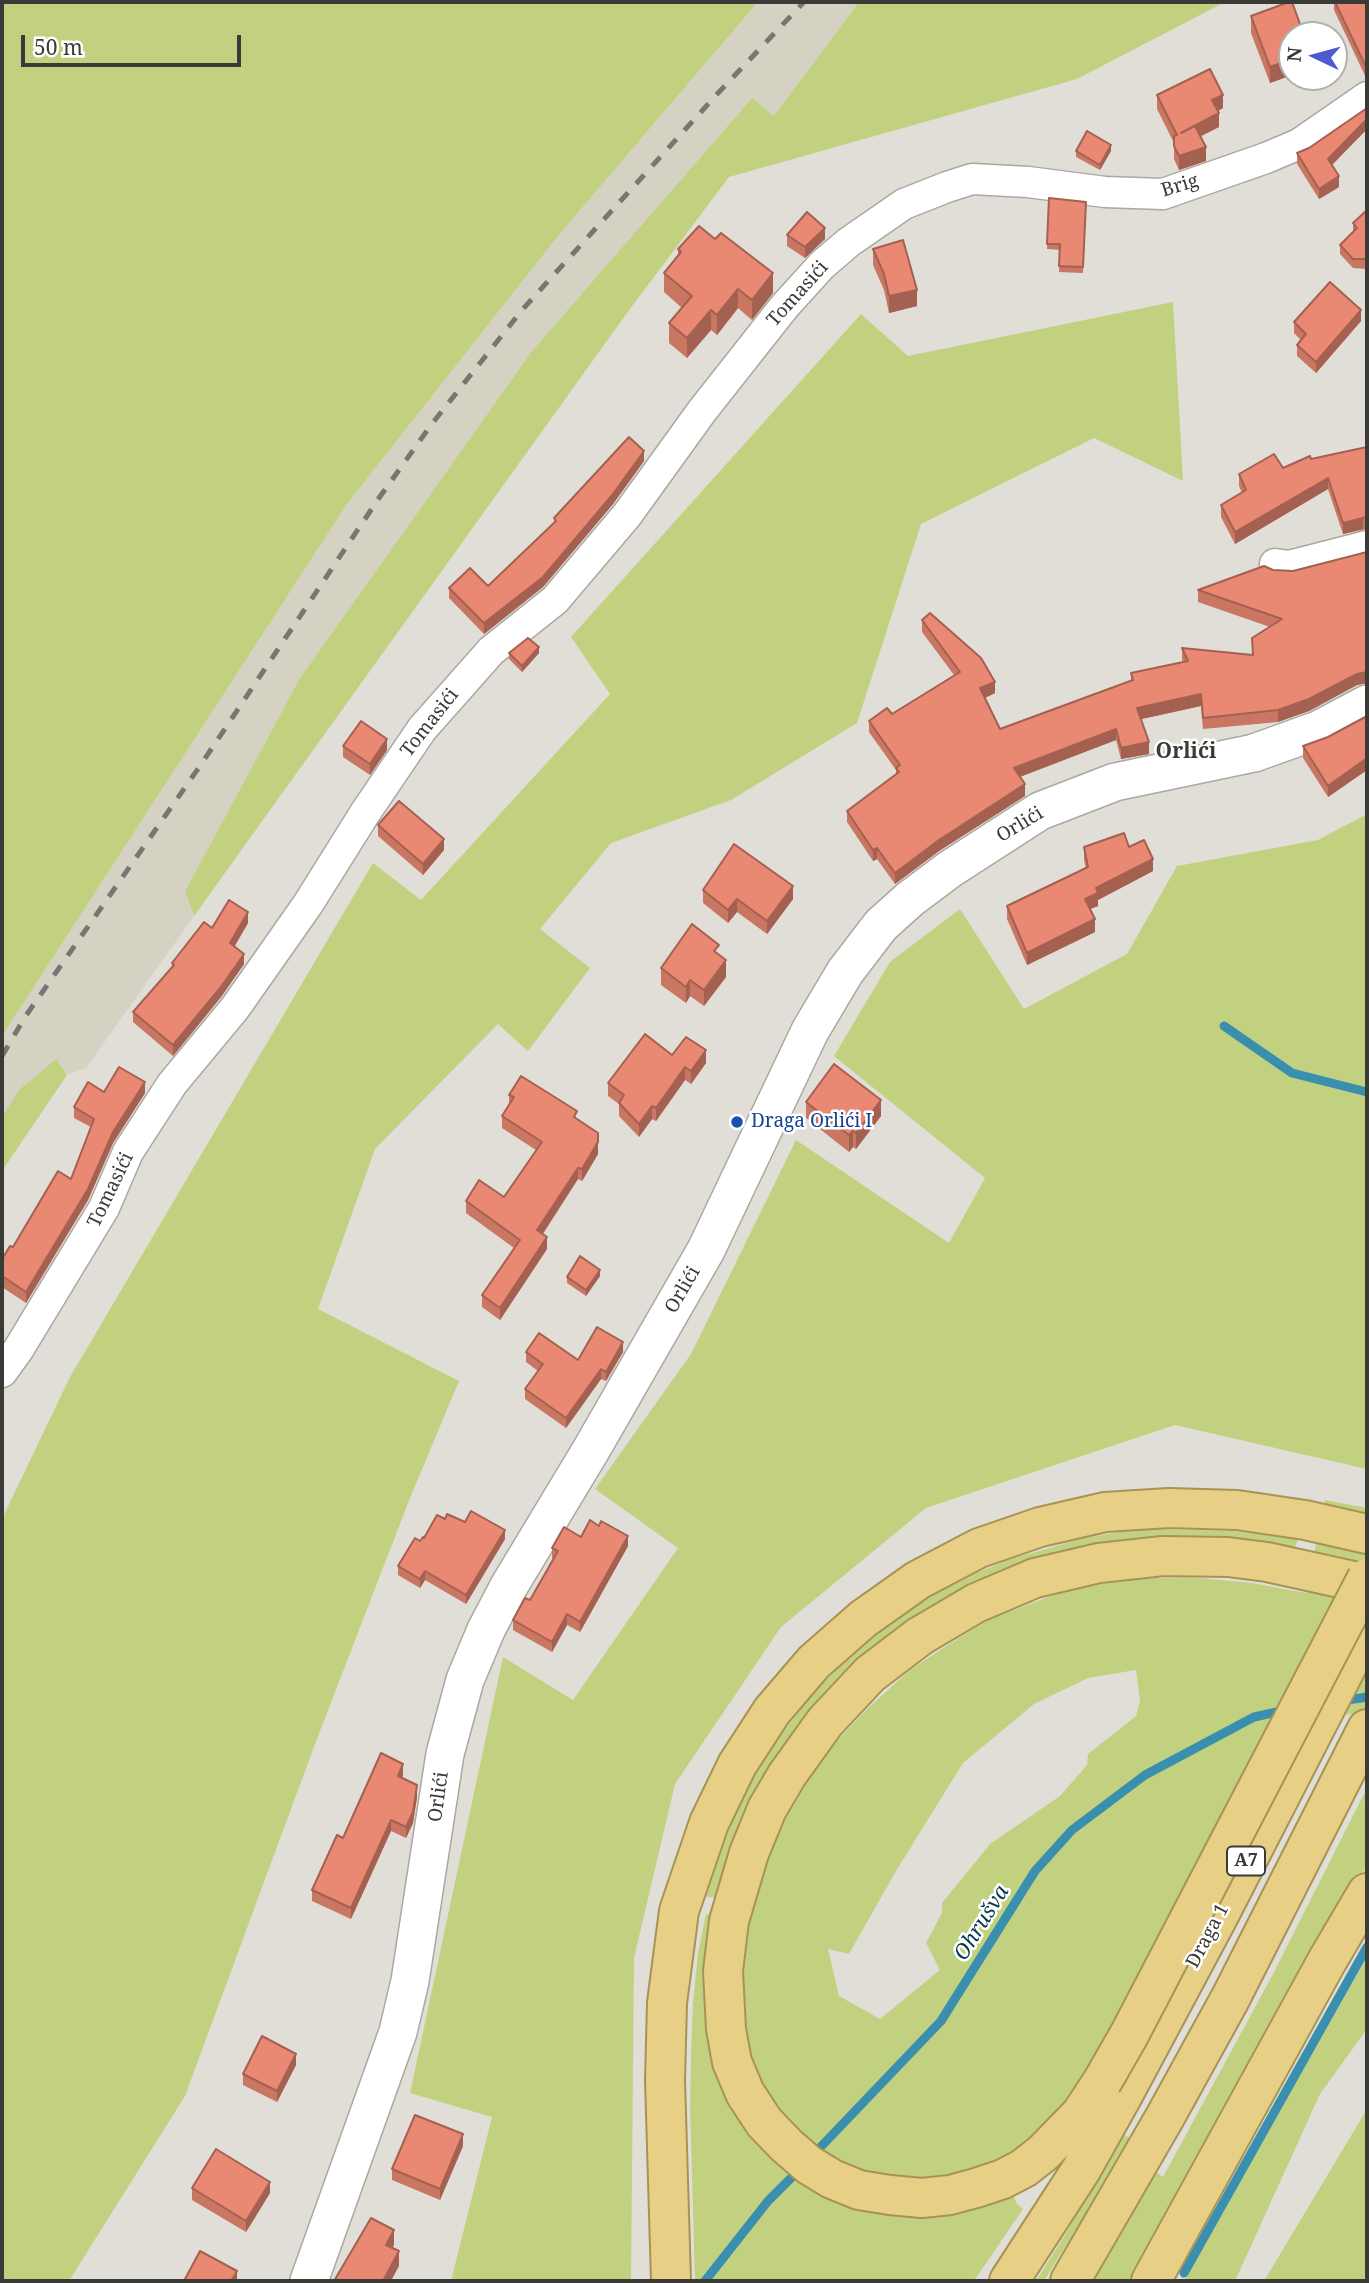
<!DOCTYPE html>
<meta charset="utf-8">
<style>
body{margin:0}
#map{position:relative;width:1369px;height:2283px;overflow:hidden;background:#e0ded7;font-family:"Noto Serif",serif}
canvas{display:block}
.frame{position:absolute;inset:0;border:4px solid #3a3a37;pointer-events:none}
.north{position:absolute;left:1278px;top:21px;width:70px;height:70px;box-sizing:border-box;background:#fff;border:2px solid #b0b0af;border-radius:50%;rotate:275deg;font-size:19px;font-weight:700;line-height:28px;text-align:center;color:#3a3a37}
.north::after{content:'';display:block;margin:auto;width:24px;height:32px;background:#4d5bd1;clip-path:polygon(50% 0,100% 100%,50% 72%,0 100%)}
.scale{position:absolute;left:21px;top:35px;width:220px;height:32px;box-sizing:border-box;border:4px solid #3a3a37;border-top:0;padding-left:9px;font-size:21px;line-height:24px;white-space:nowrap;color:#3a3a37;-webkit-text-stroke:5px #fff;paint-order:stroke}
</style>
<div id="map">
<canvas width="1369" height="2283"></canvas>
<div class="frame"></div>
<div class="north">N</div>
<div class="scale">50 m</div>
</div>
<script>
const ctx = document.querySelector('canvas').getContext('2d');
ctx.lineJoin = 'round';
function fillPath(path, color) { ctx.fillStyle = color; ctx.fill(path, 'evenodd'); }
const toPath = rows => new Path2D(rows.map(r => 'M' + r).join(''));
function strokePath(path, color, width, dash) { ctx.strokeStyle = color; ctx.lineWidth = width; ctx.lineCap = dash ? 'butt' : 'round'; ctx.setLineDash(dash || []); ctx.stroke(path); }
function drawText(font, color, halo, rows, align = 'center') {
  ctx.font = font + ' "Noto Serif",serif'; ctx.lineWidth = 5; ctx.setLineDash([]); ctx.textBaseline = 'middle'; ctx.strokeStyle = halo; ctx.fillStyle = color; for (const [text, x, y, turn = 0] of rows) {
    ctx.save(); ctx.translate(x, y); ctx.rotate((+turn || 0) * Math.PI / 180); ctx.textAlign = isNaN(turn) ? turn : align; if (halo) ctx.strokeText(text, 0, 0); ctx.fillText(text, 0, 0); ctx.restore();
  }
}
fillPath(toPath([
 [758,2,859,2,774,117,752,98,532,351,300,678,185,891,194,916,86,1068,67,1075,56,1060,2,1117,2,1036,347,504,558,236]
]), '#d5d2c4');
fillPath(toPath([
 [2,2,758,2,558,236,347,504,2,1036],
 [859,2,1225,2,1077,79,729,177,627,313,194,916,185,891,300,678,532,351,752,98,774,116],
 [1173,302,1183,481,1094,438,921,524,857,723,731,800,611,843,540,929,590,968,528,1051,498,1024,375,1149,318,1309,459,1381,410,1498,315,1744,185,2096,69,2281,2,2281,2,1519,70,1377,373,863,421,900,610,694,571,637,861,314,908,356],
 [1367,814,1367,1469,1175,1425,926,1508,781,1627,675,1784,634,1958,631,2281,451,2281,492,2117,410,2093,503,1657,573,1700,678,1548,595,1489,691,1354,796,1140,949,1243,985,1178,834,1056,890,962,960,909,1024,1009,1127,954,1177,866,1318,840],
 [56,1059,67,1075,2,1171,2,1117,19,1090],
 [1325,1500,1367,1508,1367,1712,1272,1725,1085,2077,1060,2110,1038,2132,1015,2150,997,2159,1017,2204,1023,2209,974,2281,695,2281,690,2108,691,2055,693,2002,698,1953,706,1914,749,1922,761,1876,779,1830,807,1783,835,1743,868,1708,909,1671,943,1648,990,1619,1059,1593,1126,1579,1189,1577,1252,1583,1306,1593],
 [1136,1670,1140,1701,1136,1716,1088,1754,1087,1765,1060,1796,990,1844,942,1903,942,1913,926,1943,940,1970,880,2019,839,1996,828,1949,849,1954,896,1871,963,1763,1034,1704,1088,1678],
 [1158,1529,1232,1531,1298,1539,1295,1547,1224,1537,1175,1536,1136,1538,1067,1549,1026,1561,994,1574,966,1587,935,1605,814,1707,779,1752,754,1798,716,1898,703,1896,734,1812,771,1748,811,1696,838,1668,864,1644,902,1615,937,1593,979,1572,1008,1560,1080,1539,1118,1532],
 [1367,1788,1367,1866,1280,2015,1130,2281,1092,2281,1155,2171,1163,2177,1272,1976],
 [1367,1957,1367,2029,1320,2094,1235,2281,1184,2281],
 [1367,2109,1367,2281,1264,2281],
 [1123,2134,1130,2138,1107,2179,1044,2281,1036,2281,1063,2238]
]), '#c2d180');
strokePath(toPath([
 [1224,1026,1292,1073,1367,1092],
 [1341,1701,1367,1697],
 [813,2155,941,2021,1035,1871,1072,1830,1145,1775,1254,1717,1286,1710],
 [1184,2273,1367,1947],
 [705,2281,768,2201,801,2168]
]), '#3a8fae', 9);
const minor = toPath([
 [1275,564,1289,566,1367,546],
 [2,1372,18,1350,104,1208,128,1152,172,1084,235,1008,308,904,365,813,422,729,491,651,555,600,627,515,702,411,784,307,822,265,849,242,904,204,947,187,972,179,1028,182,1105,192,1163,194,1266,158,1299,144,1367,97]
]);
const tertiary = toPath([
 [309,2281,398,2032,410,1981,445,1754,465,1680,486,1630,509,1586,591,1450,706,1250,810,1031,845,972,881,925,910,899,950,869,1040,811,1115,782,1254,753,1318,730,1367,704]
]);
const trunk = toPath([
 [1102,2082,1081,2114,1043,2153,1024,2168,1003,2179,976,2188,950,2195,922,2198,890,2195,859,2190,832,2179,809,2165,786,2145,764,2122,745,2093,732,2062,726,2029,723,1971,729,1921,749,1853,767,1809,787,1775,825,1722,870,1674,920,1636,976,1603,1035,1578,1099,1563,1163,1556,1228,1557,1267,1562,1367,1584],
 [671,2281,665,2080,667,2003,679,1911,709,1823,737,1765,772,1711,814,1662,863,1619,918,1580,979,1548,1040,1527,1105,1512,1169,1508,1237,1510,1305,1520,1367,1534],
 [1009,2281,1081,2170,1123,2095,1218,1917,1367,1627],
 [1070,2281,1165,2117,1230,1999,1367,1729],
 [1151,2281,1327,1961,1367,1893]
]);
strokePath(minor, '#a9a8a1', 33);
strokePath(tertiary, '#a9a8a1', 40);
strokePath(trunk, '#a79356', 42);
strokePath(minor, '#fff', 30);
strokePath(tertiary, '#fff', 37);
strokePath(trunk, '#e8cf86', 38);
strokePath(toPath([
 [2,1056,25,1017,202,763,379,498,431,425,522,310,719,92,804,2]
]), '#777772', 5, [12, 12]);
const trunkBridge = toPath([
 [1102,2082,1129,2035,1367,1578]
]);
strokePath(trunkBridge, '#a79356', 42, []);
strokePath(trunkBridge, '#e8cf86', 38);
fillPath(toPath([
 [1334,2,1367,2,1367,80,1334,10],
 [1251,16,1292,35,1292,75,1270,83,1251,33],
 [1157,95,1223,108,1218,111,1219,127,1201,136,1206,161,1179,170,1174,159,1174,143,1157,109],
 [1367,108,1367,129,1332,165,1339,187,1319,199,1297,164,1297,153,1309,148],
 [1076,151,1111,151,1100,170,1076,157],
 [1049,198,1086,202,1083,273,1059,272,1060,250,1047,249],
 [1367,210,1367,269,1353,268,1340,254,1340,245,1353,232,1353,223],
 [787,235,825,239,805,258,787,246],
 [678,249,773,293,752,320,738,308,717,335,711,330,687,358,669,343,669,323,682,308,664,292,664,273,678,256],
 [873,249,917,306,889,313,884,290,873,265],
 [1361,321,1316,373,1297,356,1297,345,1301,340,1294,333,1294,322],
 [1367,447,1367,529,1343,534,1328,489,1235,544,1221,517,1221,505,1242,493,1239,486,1239,474,1283,468,1311,459],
 [644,461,613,504,543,587,484,634,449,598,449,588,488,586,554,523,554,518],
 [1367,552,1367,683,1357,685,1309,711,1278,722,1203,729,1201,706,1141,719,1149,754,1121,759,1116,740,1020,777,1025,796,939,851,895,884,877,859,873,861,847,822,847,811,896,775,896,770,869,732,869,721,892,714,954,675,922,632,922,620,995,693,985,698,1000,729,1131,681,1131,673,1183,662,1182,659,1182,648,1252,655,1252,638,1270,627,1198,602,1198,590,1273,570,1293,571],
 [509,653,539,653,522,672,509,659],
 [1367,716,1367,770,1328,797,1303,758,1303,746,1328,737],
 [343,746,387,750,370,775,343,757],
 [378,825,444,850,423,875,378,836],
 [1084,847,1129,847,1153,871,1098,900,1098,906,1090,909,1095,932,1027,965,1007,919,1007,906,1086,869,1084,860],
 [703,890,793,899,767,934,737,912,728,923,703,903],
 [248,923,235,946,244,964,221,997,173,1056,133,1022,133,1012,172,968,172,963,212,928],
 [719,954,726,977,704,1006,690,996,686,1003,661,985,661,968],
 [672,1055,706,1063,691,1084,685,1080,656,1121,652,1119,639,1137,619,1116,619,1104,608,1096,608,1083],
 [145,1093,113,1143,88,1200,26,1303,2,1287,2,1259,13,1247,71,1179,91,1127,74,1118,74,1107],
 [509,1095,577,1120,598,1154,582,1181,578,1179,543,1234,547,1249,500,1320,482,1307,482,1295,514,1248,466,1213,466,1201,504,1197,536,1150,502,1128,502,1116,509,1105],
 [806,1102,881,1116,856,1149,853,1147,849,1152,806,1118],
 [600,1276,586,1296,567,1283,567,1277],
 [526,1352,578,1360,623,1352,606,1381,601,1379,566,1428,525,1399,525,1389,538,1371,526,1362],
 [445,1519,505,1539,466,1604,425,1580,420,1588,398,1575,398,1566,424,1538],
 [581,1537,628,1546,580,1632,567,1625,552,1652,513,1630,513,1620,530,1600,554,1558,552,1558,552,1548],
 [403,1775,402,1778,417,1797,413,1823,406,1838,391,1831,351,1919,312,1901,312,1890,343,1838],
 [296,2065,277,2102,243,2085,243,2074],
 [463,2146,440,2200,392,2180,392,2169],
 [192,2188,270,2193,246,2232,192,2200]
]), '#c97663');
fillPath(toPath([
 [1292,59,1292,75,1270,83,1270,67],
 [1223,95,1223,108,1212,114,1212,100],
 [1219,113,1219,127,1181,146,1181,133],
 [1367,119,1367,129,1328,169,1328,159],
 [1111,145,1111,151,1100,170,1100,165],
 [1206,147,1206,161,1179,170,1179,156],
 [1339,176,1339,187,1319,199,1319,189],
 [825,228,825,239,805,258,805,247],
 [773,273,773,293,752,320,752,300],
 [738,289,738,308,717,335,717,315],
 [917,290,917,306,889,313,889,296],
 [711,310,711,330,687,358,687,338],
 [1361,310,1361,321,1316,373,1316,362],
 [644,451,644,461,613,504,543,587,484,634,484,623],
 [1328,478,1328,489,1235,544,1235,532],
 [1363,517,1363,529,1343,534,1343,523],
 [539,647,539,653,522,672,522,666],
 [1367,672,1367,683,1357,685,1309,711,1278,722,1278,710,1357,674],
 [995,682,995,693,980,700,980,688],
 [1201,694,1201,706,1137,720,1137,708],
 [1116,729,1116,740,1014,779,1014,768],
 [387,739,387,750,370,775,370,764],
 [1149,742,1149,754,1121,759,1121,748],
 [1367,758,1367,770,1328,797,1328,786],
 [1025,784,1025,796,939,851,895,884,895,873,939,840],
 [444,839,444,850,423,875,423,864],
 [877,848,877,859,873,861,873,850],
 [1153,859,1153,871,1098,900,1098,906,1085,911,1085,899,1096,888],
 [793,886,793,899,767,934,767,921],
 [737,899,737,912,728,923,728,910],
 [248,912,248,923,230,953,230,943],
 [1095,919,1095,932,1027,965,1027,953],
 [244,954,244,964,221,997,173,1056,173,1045],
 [726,960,726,977,704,1006,704,990],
 [690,980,690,996,686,1003,686,987],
 [706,1050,706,1063,691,1084,691,1071],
 [685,1067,685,1080,656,1121,656,1108],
 [145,1082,145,1093,113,1143,88,1200,26,1303,26,1292,113,1132],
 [881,1100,881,1116,856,1149,856,1133],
 [652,1106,652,1119,639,1137,639,1124],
 [853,1131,853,1147,849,1152,849,1135],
 [598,1142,598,1154,582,1181,582,1169],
 [578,1168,578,1179,537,1242,537,1230],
 [547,1237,547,1249,500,1320,500,1308],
 [600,1270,600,1276,586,1296,586,1290],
 [623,1342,623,1352,606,1381,606,1372],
 [601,1369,601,1379,566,1428,566,1418],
 [505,1530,505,1539,466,1604,466,1595],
 [628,1536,628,1546,580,1632,580,1622],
 [425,1571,425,1580,420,1588,420,1579],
 [567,1614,567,1625,552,1652,552,1642],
 [403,1764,403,1775,398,1788,398,1776],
 [417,1785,417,1797,413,1823,406,1838,406,1827],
 [391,1820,391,1831,351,1919,351,1908],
 [296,2054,296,2065,277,2102,277,2091],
 [463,2134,463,2146,440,2200,440,2189],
 [270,2182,270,2193,246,2232,246,2221],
 [394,2230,394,2245,386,2260,386,2245],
 [399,2251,399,2266,391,2281,383,2281],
 [237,2271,237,2281,231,2281]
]), '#a46050');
const building = toPath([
 [1289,2,1292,2,1304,35,1292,35,1292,59,1270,67,1251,16,1289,2],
 [1335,2,1367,2,1367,69,1335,2],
 [1210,69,1223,95,1212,100,1219,113,1181,133,1195,126,1206,147,1179,156,1174,146,1174,136,1177,135,1157,95,1210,69],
 [1367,108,1367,119,1328,159,1339,176,1319,189,1297,153,1309,148,1367,108],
 [1087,131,1111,145,1100,165,1076,151,1087,131],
 [1049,198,1086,202,1083,267,1059,266,1060,244,1047,244,1049,198],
 [1367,210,1367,259,1353,259,1340,245,1357,228,1353,223,1367,210],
 [807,212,825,228,805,247,787,235,807,212],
 [699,226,715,239,721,233,773,273,752,300,738,289,717,315,711,310,687,338,669,323,692,296,664,273,681,252,678,249,699,226],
 [903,240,917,290,889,296,884,274,873,249,903,240],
 [1330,282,1361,310,1316,362,1297,345,1306,334,1294,322,1330,282],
 [629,437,644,451,613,494,543,577,484,623,449,588,470,568,488,586,556,521,554,518,629,437],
 [1367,447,1367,517,1343,523,1328,478,1235,532,1221,505,1246,490,1239,474,1274,454,1283,468,1310,456,1311,459,1367,447],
 [1367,552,1367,672,1357,674,1309,699,1278,710,1203,718,1201,694,1137,708,1149,742,1121,748,1116,729,1014,768,1025,784,939,840,895,873,877,848,873,850,847,811,899,772,896,768,900,765,869,721,887,708,892,714,960,672,922,620,930,613,981,658,995,682,980,688,1000,729,1133,680,1131,673,1188,661,1182,648,1253,655,1252,638,1282,619,1198,590,1264,566,1273,570,1293,571,1367,552],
 [528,638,539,647,522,666,509,653,528,638],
 [1367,716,1367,758,1328,786,1303,746,1328,737,1367,716],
 [361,721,387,739,370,764,343,746,361,721],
 [399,801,444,839,423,864,378,825,399,801],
 [1124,833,1129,847,1144,840,1153,859,1096,888,1098,893,1085,899,1095,919,1027,953,1007,906,1088,867,1084,847,1124,833],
 [734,844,793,886,767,921,737,899,728,910,703,890,734,844],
 [229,900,248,912,230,943,244,954,221,987,173,1045,133,1012,174,965,172,963,204,922,212,928,229,900],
 [692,924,719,945,714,951,726,960,704,990,690,980,686,987,661,968,692,924],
 [645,1034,672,1055,686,1037,706,1050,691,1071,685,1067,656,1108,652,1106,639,1124,619,1103,624,1095,608,1083,645,1034],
 [834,1064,881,1100,856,1133,853,1131,849,1135,806,1102,834,1064],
 [119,1067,145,1082,113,1132,88,1189,26,1292,2,1276,2,1259,10,1246,13,1247,58,1171,71,1179,94,1119,74,1107,88,1082,104,1092,119,1067],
 [521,1076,577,1111,574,1117,598,1133,598,1142,582,1169,578,1168,537,1230,547,1237,500,1308,482,1295,520,1240,466,1201,479,1180,504,1197,542,1142,502,1116,514,1097,509,1095,521,1076],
 [580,1256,600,1270,586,1290,567,1277,580,1256],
 [597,1327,623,1342,606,1372,601,1369,566,1418,525,1389,543,1364,526,1352,539,1333,578,1360,597,1327],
 [471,1511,505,1530,466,1595,425,1571,420,1579,398,1566,415,1538,420,1541,423,1537,424,1538,437,1515,445,1519,447,1514,465,1522,471,1511],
 [590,1520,599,1526,601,1521,628,1536,580,1622,567,1614,552,1642,513,1620,525,1598,530,1600,558,1551,552,1548,564,1527,581,1537,590,1520],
 [381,1753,403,1764,398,1776,417,1785,413,1812,406,1827,391,1820,351,1908,312,1890,337,1835,343,1838,381,1753],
 [262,2036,296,2054,277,2091,243,2074,262,2036],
 [415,2115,463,2134,440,2189,392,2169,415,2115],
 [216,2149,270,2182,246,2221,192,2188,216,2149],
 [371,2218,394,2230,386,2245,399,2251,383,2281,334,2281,371,2218],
 [200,2251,237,2271,231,2281,184,2281,200,2251]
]);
fillPath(building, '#ea8973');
strokePath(building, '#a46050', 2);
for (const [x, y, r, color] of [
 [737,1122,7,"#1a4fb4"]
]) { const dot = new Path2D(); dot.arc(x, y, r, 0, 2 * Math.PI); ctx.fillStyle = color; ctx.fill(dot); strokePath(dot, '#fff', 2.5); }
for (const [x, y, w] of [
 [1246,1861,38]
]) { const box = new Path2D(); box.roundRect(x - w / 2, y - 14.5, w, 29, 5); ctx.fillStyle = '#fff'; ctx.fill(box); strokePath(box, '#3a3a37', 2); }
drawText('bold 18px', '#3a3a37', null, [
 ["A7",1246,1861]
]);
drawText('19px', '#3a3a37', '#fff', [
 ["Brig",1180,186,-17],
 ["Tomasići",798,294,-48],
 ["Tomasići",430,723,-52],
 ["Orlići",1020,825,-31],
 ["Tomasići",111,1190,-64],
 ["Orlići",683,1290,-60],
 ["Orlići",439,1797,-82],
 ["Draga 1",1208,1936,-62]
]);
drawText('19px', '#164399', '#fff', [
 ["Draga Orlići I",751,1122]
], 'left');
drawText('bold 21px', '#3a3a37', '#fff', [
 ["Orlići",1186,752]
]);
drawText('italic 21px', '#063b4e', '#fff', [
 ["Ohrušva",982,1923,-58]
]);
</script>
